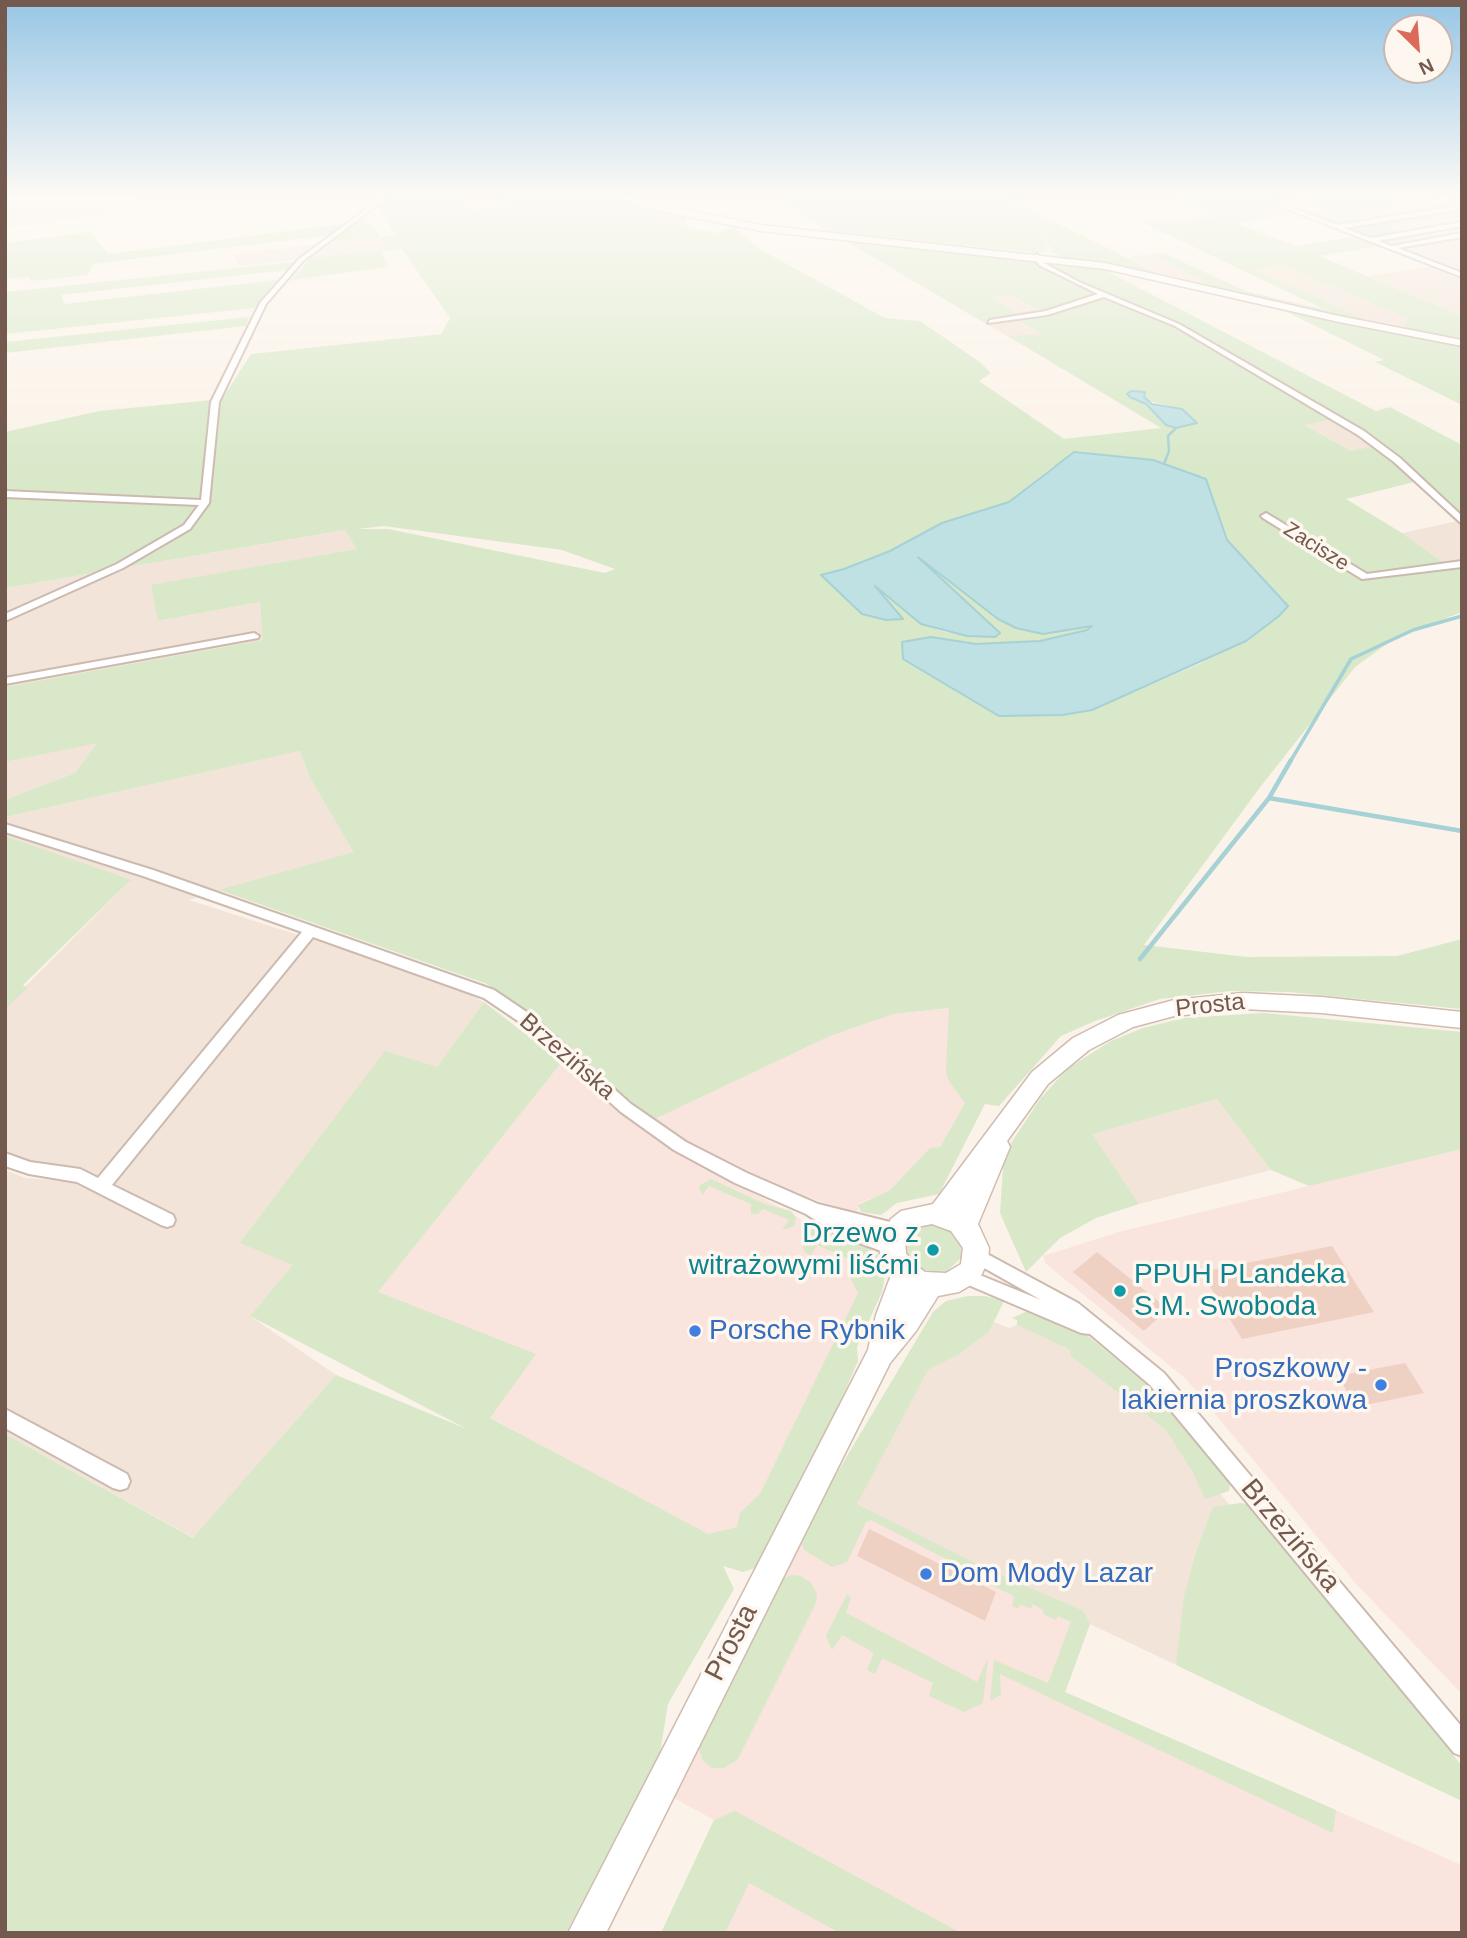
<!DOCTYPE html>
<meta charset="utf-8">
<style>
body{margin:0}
#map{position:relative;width:1467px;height:1938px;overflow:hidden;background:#fbf3e9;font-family:Helvetica,sans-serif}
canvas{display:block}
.frame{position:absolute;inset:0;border:7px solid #74594e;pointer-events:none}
.north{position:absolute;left:1383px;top:14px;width:70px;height:70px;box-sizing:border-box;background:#fef7ef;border:2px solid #c7b8af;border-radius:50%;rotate:155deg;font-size:19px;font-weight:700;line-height:28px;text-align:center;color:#74594e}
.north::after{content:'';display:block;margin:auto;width:24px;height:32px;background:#db6b58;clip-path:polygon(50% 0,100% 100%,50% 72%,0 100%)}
</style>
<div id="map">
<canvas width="1467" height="1938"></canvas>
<div class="frame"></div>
<div class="north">N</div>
</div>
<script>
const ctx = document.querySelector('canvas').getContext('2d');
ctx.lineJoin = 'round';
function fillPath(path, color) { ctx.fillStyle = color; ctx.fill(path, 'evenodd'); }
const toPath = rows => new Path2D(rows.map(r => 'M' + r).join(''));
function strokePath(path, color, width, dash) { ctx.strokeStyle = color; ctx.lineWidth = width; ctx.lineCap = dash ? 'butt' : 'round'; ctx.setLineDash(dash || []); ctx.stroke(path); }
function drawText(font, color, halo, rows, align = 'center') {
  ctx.font = font + ' Helvetica,sans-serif'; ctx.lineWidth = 7; ctx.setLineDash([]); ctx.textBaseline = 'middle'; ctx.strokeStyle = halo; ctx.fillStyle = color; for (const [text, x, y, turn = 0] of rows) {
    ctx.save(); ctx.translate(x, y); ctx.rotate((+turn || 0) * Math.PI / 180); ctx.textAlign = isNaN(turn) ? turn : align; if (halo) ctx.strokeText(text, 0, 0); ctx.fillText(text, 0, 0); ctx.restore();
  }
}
fillPath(toPath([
 [5,198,136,198,146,210,5,228],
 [1462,198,1462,274,1370,240,1402,233,1387,228,1459,216,1443,210,1397,217,1376,210],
 [382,237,388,251,239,266,233,254],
 [1150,254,1212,286,1161,275,1127,257],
 [947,261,1043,313,1025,316,984,293],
 [1280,264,1408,319,1402,329,1378,325,1251,268],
 [1434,266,1462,277,1462,316,1368,276],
 [1013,318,1123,379,1092,386,983,322],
 [1332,419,1360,434,1375,446,1351,451,1304,424],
 [1462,520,1462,566,1450,568,1402,533],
 [346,530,357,549,151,586,159,621,260,602,264,640,5,687,5,588],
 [98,742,75,773,5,800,5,762],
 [300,751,310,778,355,852,189,900,439,980,484,1002,437,1067,241,1243,294,1265,250,1316,336,1375,194,1538,5,1434,5,1170,26,1178,81,1182,5,1153,5,1007,130,881,5,836,5,817],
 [1217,1099,1271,1170,1139,1204,1091,1134],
 [994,1322,1009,1328,1017,1325,1070,1350,1072,1356,1166,1430,1462,1779,1462,1801,1090,1624,1082,1611,977,1564,856,1504,928,1370,958,1355,989,1332]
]), '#f2e4d8');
fillPath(toPath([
 [950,1008,947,1072,965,1103,940,1147,930,1148,890,1190,860,1203,857,1213,769,1185,682,1140,653,1120,830,1036,894,1014],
 [567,1056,679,1152,804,1221,866,1246,882,1261,779,1480,745,1525,708,1534,696,1529,487,1416,378,1292],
 [1462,1149,1462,1694,1357,1585,1186,1379,1045,1263,1043,1256,1119,1232],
 [828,1488,977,1564,1083,1611,1090,1624,1065,1693,1462,1865,1462,1933,661,1933,714,1820,672,1797]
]), '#fae4de');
fillPath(toPath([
 [387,198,459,198,471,210,507,205,502,198,621,198,642,207,691,216,685,222,689,228,718,233,733,226,758,248,885,318,920,321,980,362,991,373,979,381,1064,439,1161,428,1008,336,1043,334,1013,318,983,322,840,238,1097,266,1376,411,1390,407,1462,445,1462,520,1455,521,1414,482,1346,499,1402,533,1445,564,1399,569,1414,574,1462,566,1462,612,1395,638,1355,667,1261,786,1144,945,1247,957,1397,956,1462,939,1462,1009,1288,992,1231,991,1160,999,1095,1021,1061,1036,999,1106,985,1104,939,1194,897,1203,881,1215,861,1212,858,1205,890,1190,930,1148,940,1147,965,1103,949,1081,946,1072,949,1008,894,1014,830,1036,653,1120,531,1017,487,984,219,890,354,852,310,778,300,751,5,817,5,800,75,773,97,743,5,762,5,687,263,640,260,602,158,621,151,585,357,549,345,530,5,588,5,432,99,411,222,399,251,354,441,334,450,318,402,249,388,251,382,237,395,235,378,205],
 [1010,295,1042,312,1024,316,991,297],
 [1139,391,1145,393,1145,400,1182,409,1196,424,1176,428,1166,425,1142,402],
 [1332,419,1360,434,1374,446,1351,451,1305,425],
 [1053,466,1205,479,1227,540,1287,606,1279,616,1246,641,1197,665,1092,710,1062,715,999,716,903,659,931,637,976,644,1040,641,1087,630,1093,626,1080,625,1043,634,998,619,918,556,1000,633,987,637,945,632,921,624,883,589,873,585,902,619,844,569,890,551,942,523,1010,501],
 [384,526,562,550,615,569,605,573,388,529,357,529],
 [778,198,1006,198,1161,275,1069,259,1053,253,1043,236,1049,251,1036,253,826,231],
 [1172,198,1258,198,1296,213,1236,223,1296,246,1358,236,1381,246,1319,256,1462,316,1462,338,1402,329,1408,319,1280,264,1253,269,1378,325,1212,286,1150,254,1164,253,1245,291,1326,310,1139,221,1215,216],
 [1292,198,1451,198,1378,210,1397,217,1443,210,1461,216,1389,227,1404,234,1373,240,1305,213,1325,210],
 [364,214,380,237,327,243],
 [342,224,333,235,93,264,88,275,31,281,29,277,5,279,5,243,90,232,109,254],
 [380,251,389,267,291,280,310,258],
 [294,262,289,270,61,295,65,304,277,280,254,308,5,334,5,292],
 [1277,307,1462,344,1462,405,1375,362,1384,360],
 [249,317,246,326,5,353,5,342],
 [5,836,131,880,23,985,27,988,5,1009],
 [484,1002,562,1062,378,1292,536,1354,490,1418,708,1534,737,1527,740,1513,760,1494,858,1293,850,1277,856,1262,817,1245,810,1256,804,1251,802,1241,816,1223,870,1248,880,1257,886,1271,882,1292,857,1347,858,1361,831,1424,758,1567,743,1572,723,1566,734,1589,668,1704,660,1753,566,1933,5,1933,5,1434,193,1538,336,1375,467,1429,250,1316,293,1265,240,1243,385,1051,437,1067],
 [1264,1013,1462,1032,1462,1149,1309,1186,1271,1170,1217,1099,1092,1134,1139,1204,1096,1218,1060,1238,1026,1272,1000,1213,1004,1154,1040,1099,1067,1069,1111,1041,1143,1028,1184,1018],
 [711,1179,765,1204,791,1211,796,1217,794,1226,782,1230,789,1220,763,1209,758,1214,751,1214,751,1204,709,1186,702,1195,699,1186],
 [933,1224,954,1233,961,1245,961,1258,946,1272,922,1270,905,1254,904,1241,911,1230],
 [968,1296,985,1296,1004,1301,989,1332,958,1355,928,1370,857,1504,977,1564,1083,1611,1090,1624,1065,1692,1336,1810,1333,1833,1000,1674,1001,1695,990,1701,994,1660,1048,1683,1071,1622,1058,1616,1056,1620,1043,1614,1043,1610,1033,1604,1031,1609,1020,1604,1018,1609,1012,1606,1014,1596,953,1567,944,1558,871,1520,866,1522,847,1562,832,1567,804,1550,802,1544,828,1488,933,1312,946,1301],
 [1034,1308,1088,1336,1152,1389,1230,1482,1229,1491,1205,1499,1193,1472,1166,1430,1071,1356,1070,1350,1017,1325,1017,1320,1012,1318],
 [1240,1503,1250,1505,1462,1766,1462,1801,1176,1665,1184,1597,1197,1549,1213,1507],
 [791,1575,801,1576,811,1583,817,1594,816,1603,738,1759,724,1768,712,1768,703,1761,698,1746,777,1582],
 [847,1594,851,1598,846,1613,977,1682,988,1658,983,1703,964,1712,929,1696,933,1683,882,1658,875,1674,867,1670,874,1653,842,1635,832,1650,826,1636],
 [735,1811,961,1933,840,1933,749,1883,725,1933,661,1933,714,1820]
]), '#d8e8c8');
const water = toPath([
 [1131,391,1145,392,1144,397,1152,404,1182,409,1197,423,1176,428,1166,425,1146,404,1130,397,1127,394,1131,391],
 [1074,452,1153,460,1206,479,1227,540,1288,606,1279,616,1246,641,1092,710,1062,715,999,716,903,659,902,642,931,637,976,644,1040,641,1087,630,1092,626,1043,634,1016,628,998,619,918,557,1000,633,995,637,967,636,921,624,875,586,903,619,886,620,862,614,821,575,844,569,890,551,942,523,1009,502,1074,452]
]);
fillPath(water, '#bfe1e4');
strokePath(water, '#a6d1d5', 2);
strokePath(toPath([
 [1164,464,1169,451,1168,436,1176,428]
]), '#a6d1d5', 2.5);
strokePath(toPath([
 [1290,762,1351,659,1413,630,1462,616]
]), '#a6d1d5', 3.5);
strokePath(toPath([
 [1269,798,1462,831],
 [1140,959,1269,798,1291,760]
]), '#a6d1d5', 4.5);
fillPath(toPath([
 [1332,1246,1374,1312,1242,1339,1201,1272],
 [1097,1252,1168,1309,1144,1331,1073,1272],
 [1405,1363,1424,1393,1356,1407,1338,1376],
 [869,1529,996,1592,985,1621,857,1556]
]), '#eed1c3');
const street = toPath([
 [381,198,387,198,303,261,266,304,219,402,209,503,190,529,123,568,5,621,5,614,117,564,184,525,199,505,5,497,5,491,201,500,211,402,260,303,299,259,381,198],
 [1258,198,1265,198,1338,225,1462,205,1462,209,1344,228,1371,238,1462,222,1462,226,1378,241,1392,246,1462,233,1462,237,1398,248,1462,273,1462,277,1258,198],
 [1037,254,1044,263,1079,282,1179,324,1364,431,1400,458,1462,516,1462,524,1394,462,1358,435,1175,326,1104,297,1047,315,988,323,990,320,1046,311,1098,294,1039,265,1034,256,1037,254],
 [1266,513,1367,574,1462,561,1462,567,1362,579,1263,518,1261,516,1266,513],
 [254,633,259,636,258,638,5,684,5,678,254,633],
 [5,824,153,870,494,990,531,1015,631,1104,686,1142,747,1173,818,1204,902,1225,904,1230,902,1235,896,1237,849,1225,898,1243,901,1248,898,1253,892,1255,838,1235,806,1214,735,1183,674,1150,621,1112,521,1023,484,998,313,937,112,1185,173,1215,175,1220,173,1225,167,1227,161,1225,77,1182,29,1174,5,1166,5,1153,30,1162,80,1169,98,1178,302,932,143,876,5,832,5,824],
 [976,1248,1078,1303,1164,1373,1462,1727,1462,1756,1454,1753,1150,1385,1090,1334,1081,1333,959,1281,956,1276,959,1271,965,1269,1041,1300,970,1260,967,1255,970,1250,976,1248],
 [5,1409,127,1474,130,1481,127,1488,120,1490,113,1488,5,1428,5,1409]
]);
const secondary = toPath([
 [620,198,632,198,761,225,1105,263,1339,316,1462,340,1462,346,1339,322,1105,269,761,231,654,210,620,198],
 [1243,993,1322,997,1462,1012,1462,1028,1322,1013,1243,1009,1174,1016,1133,1027,1089,1050,1048,1084,1007,1141,1010,1147,978,1224,989,1248,988,1261,979,1280,959,1292,938,1296,916,1331,890,1363,606,1933,568,1933,868,1350,876,1315,891,1275,880,1254,879,1242,891,1219,901,1211,933,1204,1032,1072,1073,1038,1118,1015,1174,1000,1243,993],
 [932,1224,951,1231,963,1248,961,1264,946,1273,925,1272,910,1261,906,1253,905,1242,909,1233,917,1227,932,1224]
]);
strokePath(street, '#ccbab0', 4);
strokePath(secondary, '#d1bcb0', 3);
fillPath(street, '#fff');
fillPath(secondary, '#fff');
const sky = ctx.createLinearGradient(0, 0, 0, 469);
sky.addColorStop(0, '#97c6e6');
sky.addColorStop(0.42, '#fdfaf5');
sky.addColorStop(1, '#fdfaf500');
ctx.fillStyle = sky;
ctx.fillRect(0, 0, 1467, 469);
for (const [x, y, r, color] of [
 [933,1250,7,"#0f9aa8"],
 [1120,1291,7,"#0f9aa8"],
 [695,1331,7,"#3f7fe0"],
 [1381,1385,7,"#3f7fe0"],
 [926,1574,7,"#3f7fe0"]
]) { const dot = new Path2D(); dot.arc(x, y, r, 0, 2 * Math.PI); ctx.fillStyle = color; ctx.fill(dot); strokePath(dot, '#fef7ef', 2.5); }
drawText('21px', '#74594e', '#fef7ef', [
 ["Zacisze",1316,547,32]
]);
drawText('24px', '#74594e', '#fef7ef', [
 ["Prosta",1210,1006,-6],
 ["Brzezińska",567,1057,41]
]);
drawText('28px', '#0d838f', '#fef7ef', [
 ["Drzewo z",919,1234],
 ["witrażowymi liśćmi",919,1266],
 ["PPUH PLandeka",1134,1275,"left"],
 ["S.M. Swoboda",1134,1307,"left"]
], 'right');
drawText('28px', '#366cbe', '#fef7ef', [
 ["Porsche Rybnik",709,1331],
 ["Proszkowy -",1367,1369,"right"],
 ["lakiernia proszkowa",1367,1401,"right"],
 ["Dom Mody Lazar",940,1574]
], 'left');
drawText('28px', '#74594e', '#fef7ef', [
 ["Brzezińska",1290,1536,50],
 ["Prosta",732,1643,-63]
]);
</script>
